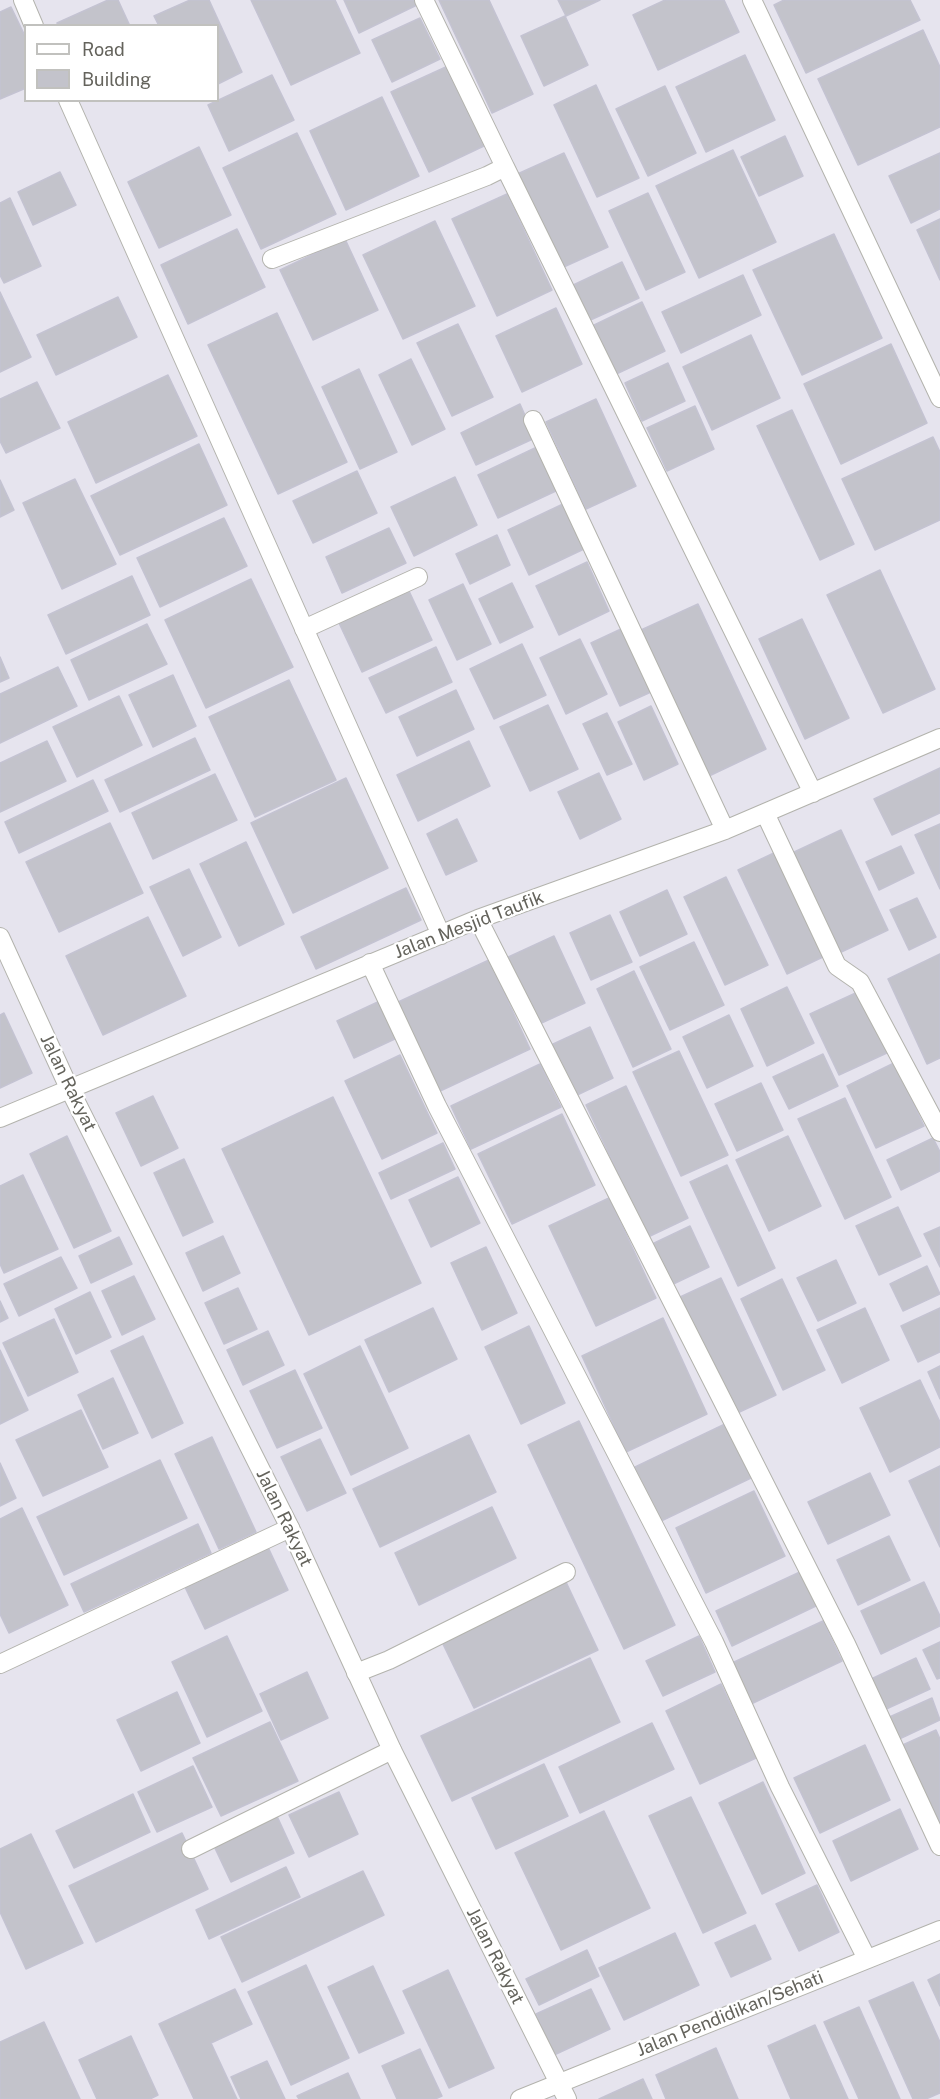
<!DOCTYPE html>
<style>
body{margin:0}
#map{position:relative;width:940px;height:2099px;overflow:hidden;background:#e6e4ee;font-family:"Public Sans",sans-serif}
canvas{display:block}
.legend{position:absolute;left:24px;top:24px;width:195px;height:78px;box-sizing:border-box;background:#fff;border:2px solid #c1c1be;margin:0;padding:8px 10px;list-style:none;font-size:18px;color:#64635c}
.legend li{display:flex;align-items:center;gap:12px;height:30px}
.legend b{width:30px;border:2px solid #c1c1be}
</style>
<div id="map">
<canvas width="940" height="2099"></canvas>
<ul class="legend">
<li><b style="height:8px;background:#fff"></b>Road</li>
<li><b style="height:16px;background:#c3c3cb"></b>Building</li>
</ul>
</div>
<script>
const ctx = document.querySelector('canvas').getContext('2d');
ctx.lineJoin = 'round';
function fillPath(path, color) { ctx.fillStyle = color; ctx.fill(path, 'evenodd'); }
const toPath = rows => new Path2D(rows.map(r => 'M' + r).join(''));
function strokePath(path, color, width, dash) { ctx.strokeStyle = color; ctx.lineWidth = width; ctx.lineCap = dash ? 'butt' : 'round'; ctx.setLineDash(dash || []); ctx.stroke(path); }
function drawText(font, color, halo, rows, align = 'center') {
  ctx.font = font + ' "Public Sans",sans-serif'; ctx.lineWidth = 4.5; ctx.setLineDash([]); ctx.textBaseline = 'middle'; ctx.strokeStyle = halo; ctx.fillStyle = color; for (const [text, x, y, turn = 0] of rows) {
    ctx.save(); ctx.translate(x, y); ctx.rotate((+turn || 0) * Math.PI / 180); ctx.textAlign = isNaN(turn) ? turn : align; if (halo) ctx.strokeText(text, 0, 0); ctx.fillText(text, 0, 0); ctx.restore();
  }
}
const building = toPath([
 [108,0,118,0,130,26,58,26,57,23,108,0],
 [190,0,209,0,242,72,218,84,218,26,159,26,154,16,190,0],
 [251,0,335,0,360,53,291,85,251,0],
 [344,0,417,0,419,4,359,33,344,0],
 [439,0,489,0,533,94,492,113,439,0],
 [558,0,600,0,566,16,558,0],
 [665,0,724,0,739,32,658,70,633,15,665,0],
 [784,0,910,0,920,20,806,73,774,5,784,0],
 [11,7,26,38,26,88,0,99,0,12,11,7],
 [565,16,588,65,544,86,521,36,565,16],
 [420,18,440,59,392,82,372,40,420,18],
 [923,30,940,67,940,127,858,165,818,79,923,30],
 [745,55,775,120,706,152,676,87,745,55],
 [448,66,486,145,429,172,391,92,448,66],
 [272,75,294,120,229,151,208,105,272,75],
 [596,85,639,178,597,197,554,105,596,85],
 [665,86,696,153,648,176,616,109,665,86],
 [382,97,419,176,346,210,310,131,382,97],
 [297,133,336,214,261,249,223,168,297,133],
 [785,136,803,176,759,196,741,157,785,136],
 [199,147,231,215,159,248,128,182,199,147],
 [733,150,776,242,699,278,656,186,733,150],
 [564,153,608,247,557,270,513,176,564,153],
 [940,153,940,209,911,223,889,176,940,153],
 [60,172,76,205,33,225,18,192,60,172],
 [648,193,685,272,646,290,609,211,648,193],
 [507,194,552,290,497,316,452,219,507,194],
 [10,198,41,266,4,283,0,275,0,203,10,198],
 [940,219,940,280,917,230,940,219],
 [435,221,475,306,403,339,363,255,435,221],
 [237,229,265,287,188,324,161,265,237,229],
 [834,234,882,338,802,375,753,270,834,234],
 [345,239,378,310,313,340,280,270,345,239],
 [622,262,639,298,586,322,569,287,622,262],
 [743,275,761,315,681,353,662,312,743,275],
 [0,292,31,357,0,372,0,292],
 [118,297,137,337,56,375,37,335,118,297],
 [642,302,665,351,612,376,590,327,642,302],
 [556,308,582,364,522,392,496,336,556,308],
 [277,313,347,462,278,494,208,345,277,313],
 [458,324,493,397,452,416,417,343,458,324],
 [751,335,780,398,712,430,683,367,751,335],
 [891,344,927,423,841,464,804,384,891,344],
 [411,359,445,429,412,445,379,375,411,359],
 [668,363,685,401,642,421,625,383,668,363],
 [359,369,397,452,360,469,322,387,359,369],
 [168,375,197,436,96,483,68,422,168,375],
 [37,382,60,428,6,453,0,441,0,399,37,382],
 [596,399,636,486,586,509,546,422,596,399],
 [520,404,535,438,476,465,461,433,520,404],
 [695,406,714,449,667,471,647,428,695,406],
 [792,410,854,544,820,560,757,426,792,410],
 [933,437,940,452,940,520,875,550,842,479,933,437],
 [199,444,227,505,120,555,91,496,199,444],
 [537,447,558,490,498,518,478,475,537,447],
 [357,471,377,513,313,543,293,501,357,471],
 [455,477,477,525,414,556,391,507,455,477],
 [75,479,116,564,62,589,23,503,75,479],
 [0,480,14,510,0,517,0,480],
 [563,504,584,549,529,575,508,530,563,504],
 [224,518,247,566,160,607,137,558,224,518],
 [389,528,406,563,342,593,326,557,389,528],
 [497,535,510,565,470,584,456,554,497,535],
 [587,562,609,611,559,635,536,586,587,562],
 [880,570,935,689,883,713,827,595,880,570],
 [132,576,150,615,66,654,48,615,132,576],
 [251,579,293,667,206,708,165,620,251,579],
 [512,583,533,627,500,643,479,599,512,583],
 [463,584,491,644,457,660,429,600,463,584],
 [409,591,432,640,362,672,339,623,409,591],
 [698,604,766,749,709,776,641,630,698,604],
 [802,619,849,718,805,739,759,639,802,619],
 [147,624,167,664,89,700,71,660,147,624],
 [621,629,651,692,620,706,591,643,621,629],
 [580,639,607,694,566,714,540,658,580,639],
 [522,644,546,695,494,719,470,669,522,644],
 [436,647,452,682,386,713,369,678,436,647],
 [0,657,9,678,0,682,0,657],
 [58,667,77,706,0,743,0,694,58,667],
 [173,675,196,726,153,747,129,695,173,675],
 [289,680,336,780,255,817,209,717,289,680],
 [456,690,474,729,417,756,399,717,456,690],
 [119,696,142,745,77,777,53,727,119,696],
 [548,705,578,769,530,791,500,727,548,705],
 [651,706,678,764,644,780,618,722,651,706],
 [607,713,632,764,607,775,583,724,607,713],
 [195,738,210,770,120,812,105,780,195,738],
 [47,741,66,781,0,812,0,763,47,741],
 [469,741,490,786,418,821,397,775,469,741],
 [940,768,940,813,892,835,874,799,940,768],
 [599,773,621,819,580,839,558,792,599,773],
 [215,774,237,820,153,859,132,813,215,774],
 [346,778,388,868,293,913,251,823,346,778],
 [93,780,108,811,19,853,5,822,93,780],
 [457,819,477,861,446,875,427,834,457,819],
 [110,823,143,893,59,932,26,862,110,823],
 [940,824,940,889,915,835,940,824],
 [841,830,888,930,837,954,790,854,841,830],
 [246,842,284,924,239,946,200,864,246,842],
 [901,846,914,873,879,890,866,862,901,846],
 [776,852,825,956,787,974,738,870,776,852],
 [189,869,221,937,183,956,150,887,189,869],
 [726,877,768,965,725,985,684,897,726,877],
 [406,888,421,920,316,969,301,937,406,888],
 [667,890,687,934,640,956,620,912,667,890],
 [917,898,936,937,909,950,890,910,917,898],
 [610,915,632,962,591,980,570,933,610,915],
 [148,917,186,996,103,1035,66,956,148,917],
 [554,936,585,1003,535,1026,504,959,554,936],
 [694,942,724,1005,670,1030,640,967,694,942],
 [940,954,940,1058,927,1064,888,979,940,954],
 [489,960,530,1049,438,1092,396,1003,489,960],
 [634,971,671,1049,633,1067,597,989,634,971],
 [787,987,814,1043,767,1066,741,1009,787,987],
 [860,991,889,1052,839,1075,810,1014,860,991],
 [382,1000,399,1037,354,1058,337,1021,382,1000],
 [4,1013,32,1073,0,1088,0,1015,4,1013],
 [729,1015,753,1066,707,1088,683,1037,729,1015],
 [590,1027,613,1078,575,1096,551,1045,590,1027],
 [679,1051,728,1155,681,1176,633,1072,679,1051],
 [823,1054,838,1086,789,1109,773,1077,823,1054],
 [400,1055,437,1133,382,1159,345,1081,400,1055],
 [894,1063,924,1126,876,1148,847,1086,894,1063],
 [540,1064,561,1107,471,1149,451,1106,540,1064],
 [761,1083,783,1130,737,1151,715,1104,761,1083],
 [626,1086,688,1218,648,1237,586,1105,626,1086],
 [153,1096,178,1148,141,1166,116,1113,153,1096],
 [333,1097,421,1283,309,1335,222,1149,333,1097],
 [845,1098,891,1197,845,1219,798,1119,845,1098],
 [562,1114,595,1185,512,1224,478,1154,562,1114],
 [67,1136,111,1231,74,1248,30,1154,67,1136],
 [788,1136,821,1206,769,1231,736,1160,788,1136],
 [933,1138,940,1152,940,1171,901,1190,887,1160,933,1138],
 [443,1143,455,1169,391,1199,379,1173,443,1143],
 [184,1159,213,1222,183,1236,154,1173,184,1159],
 [727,1165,775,1268,738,1286,690,1182,727,1165],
 [23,1175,58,1249,4,1273,0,1264,0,1186,23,1175],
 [458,1177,480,1223,431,1247,409,1200,458,1177],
 [609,1198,656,1298,596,1326,549,1226,609,1198],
 [898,1207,921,1256,879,1275,856,1226,898,1207],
 [690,1226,709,1267,667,1287,648,1246,690,1226],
 [940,1227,940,1267,924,1234,940,1227],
 [223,1236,240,1273,203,1291,186,1253,223,1236],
 [119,1237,132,1264,91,1283,79,1256,119,1237],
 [486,1247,517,1313,482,1330,451,1263,486,1247],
 [61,1257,77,1288,19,1316,4,1284,61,1257],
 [836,1260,856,1303,818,1321,797,1278,836,1260],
 [927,1266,940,1294,903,1311,890,1284,927,1266],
 [134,1276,155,1319,122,1335,102,1291,134,1276],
 [721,1278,776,1395,733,1415,678,1298,721,1278],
 [782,1279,825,1370,783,1390,741,1299,782,1279],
 [238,1288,257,1329,224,1344,205,1303,238,1288],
 [90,1292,111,1337,76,1354,55,1309,90,1292],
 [0,1301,8,1318,0,1322,0,1301],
 [433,1308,457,1359,389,1392,365,1340,433,1308],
 [865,1308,889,1360,842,1383,817,1330,865,1308],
 [940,1308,940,1352,918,1362,901,1326,940,1308],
 [663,1318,707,1414,626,1452,582,1356,663,1318],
 [54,1319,78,1372,28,1396,3,1343,54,1319],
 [529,1326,565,1403,521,1424,485,1347,529,1326],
 [268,1331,284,1365,243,1385,227,1350,268,1331],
 [143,1336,183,1423,152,1438,111,1351,143,1336],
 [360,1346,408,1448,351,1475,304,1374,360,1346],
 [0,1350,28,1410,0,1424,0,1350],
 [940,1366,940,1399,928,1372,940,1366],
 [295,1370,322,1428,277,1448,250,1391,295,1370],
 [113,1378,138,1433,103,1449,78,1395,113,1378],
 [920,1380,940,1422,940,1447,890,1472,860,1408,920,1380],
 [81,1410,108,1467,43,1496,16,1440,81,1410],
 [579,1421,675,1625,624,1649,528,1445,579,1421],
 [725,1424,751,1478,659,1522,633,1468,725,1424],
 [469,1435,496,1492,380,1547,353,1489,469,1435],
 [212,1437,256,1532,219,1549,175,1454,212,1437],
 [320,1439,346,1493,307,1511,281,1457,320,1439],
 [160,1460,187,1518,64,1575,37,1517,160,1460],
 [0,1463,16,1498,0,1506,0,1463],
 [940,1466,940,1547,909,1481,940,1466],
 [870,1473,890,1515,828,1544,808,1502,870,1473],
 [754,1491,785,1556,706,1593,676,1528,754,1491],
 [492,1507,516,1558,419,1605,395,1553,492,1507],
 [22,1508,68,1605,9,1633,0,1614,0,1519,22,1508],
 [198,1524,211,1553,84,1612,71,1584,198,1524],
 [889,1536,910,1580,858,1605,837,1560,889,1536],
 [267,1545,288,1590,205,1629,184,1585,267,1545],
 [802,1571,818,1605,732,1646,716,1611,802,1571],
 [566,1582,598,1650,474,1708,441,1640,566,1582],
 [924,1582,940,1616,940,1626,881,1654,861,1611,924,1582],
 [823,1621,842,1661,751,1704,732,1663,823,1621],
 [227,1636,262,1711,207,1737,172,1662,227,1636],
 [699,1636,715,1672,663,1696,646,1661,699,1636],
 [940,1642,940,1678,937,1679,923,1650,940,1642],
 [590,1658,620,1722,452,1801,421,1736,590,1658],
 [916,1658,930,1689,884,1710,869,1680,916,1658],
 [307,1672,328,1718,281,1740,260,1694,307,1672],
 [721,1684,756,1758,700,1784,666,1711,721,1684],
 [177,1692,200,1743,141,1771,117,1720,177,1692],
 [932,1698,940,1720,895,1741,885,1719,932,1698],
 [270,1722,298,1781,221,1816,193,1758,270,1722],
 [652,1723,674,1769,580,1813,559,1767,652,1723],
 [936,1730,940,1739,940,1835,896,1748,936,1730],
 [865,1745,890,1800,820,1833,794,1778,865,1745],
 [544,1764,568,1816,496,1849,472,1798,544,1764],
 [193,1766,212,1807,157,1832,138,1792,193,1766],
 [763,1782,805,1873,762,1894,719,1803,763,1782],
 [339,1792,358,1834,309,1857,289,1815,339,1792],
 [133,1794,150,1832,74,1868,56,1831,133,1794],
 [691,1797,746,1913,703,1933,649,1816,691,1797],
 [900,1809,918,1849,851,1881,833,1841,900,1809],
 [604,1811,650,1908,561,1950,515,1853,604,1811],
 [276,1814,294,1853,231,1882,213,1844,276,1814],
 [182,1833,208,1889,96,1942,69,1886,182,1833],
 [31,1834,83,1943,26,1969,0,1912,0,1849,31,1834],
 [286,1867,300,1897,209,1939,196,1910,286,1867],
 [363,1871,384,1915,242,1982,221,1937,363,1871],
 [817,1885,839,1932,799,1951,776,1904,817,1885],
 [755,1925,771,1959,731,1977,715,1943,755,1925],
 [675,1933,699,1985,624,2020,599,1968,675,1933],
 [587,1950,599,1976,539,2005,526,1979,587,1950],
 [306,1965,349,2058,291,2085,248,1992,306,1965],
 [373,1966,404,2033,359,2053,328,1987,373,1966],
 [448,1970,494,2068,449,2088,403,1991,448,1970],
 [940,1974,940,2006,928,1980,940,1974],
 [913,1982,940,2042,940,2093,926,2099,913,2099,869,2001,913,1982],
 [235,1989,252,2024,211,2043,237,2099,194,2099,159,2024,235,1989],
 [591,1989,610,2029,554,2055,536,2014,591,1989],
 [859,2007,900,2099,859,2099,824,2022,859,2007],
 [44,2022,80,2099,0,2099,0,2042,44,2022],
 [815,2025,848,2099,791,2099,768,2046,815,2025],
 [131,2036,158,2095,150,2099,97,2099,79,2060,131,2036],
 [716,2048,738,2099,666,2099,656,2075,716,2048],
 [420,2049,442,2096,435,2099,397,2099,382,2066,420,2049],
 [267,2061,285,2099,241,2099,231,2077,267,2061],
 [348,2073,360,2099,299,2099,297,2096,348,2073],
 [643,2079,652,2099,599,2099,643,2079]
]);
fillPath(building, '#c3c3cb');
strokePath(building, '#c4c3d2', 1.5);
const service = toPath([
 [304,629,418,577],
 [356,1673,389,1660,566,1572],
 [191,1849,392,1750]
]);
const minor = toPath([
 [23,0,34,26],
 [752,0,940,398],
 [68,100,441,935],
 [505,167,813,793],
 [272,259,487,176,505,167,424,0],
 [533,420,725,830],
 [765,813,837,966,860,982,940,1132],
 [478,919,846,1644,940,1846],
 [370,963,437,1106,714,1642,780,1787,867,1959],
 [0,1118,478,919,725,830,940,738],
 [0,1664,290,1528],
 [520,2099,940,1930]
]);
const tertiary = toPath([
 [0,937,69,1088,290,1528,392,1750,567,2099]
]);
strokePath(service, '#b3b3ad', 20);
strokePath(minor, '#b3b3ad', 20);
strokePath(tertiary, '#b3b3ad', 20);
strokePath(service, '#fff', 18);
strokePath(minor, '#fff', 18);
strokePath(tertiary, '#fff', 18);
drawText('18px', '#64635c', '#fff', [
 ["Jalan Mesjid Taufik",469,925,-21],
 ["Jalan Rakyat",68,1083,64],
 ["Jalan Rakyat",284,1518,64],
 ["Jalan Rakyat",495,1956,63],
 ["Jalan Pendidikan/Sehati",730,2014,-22]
]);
</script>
